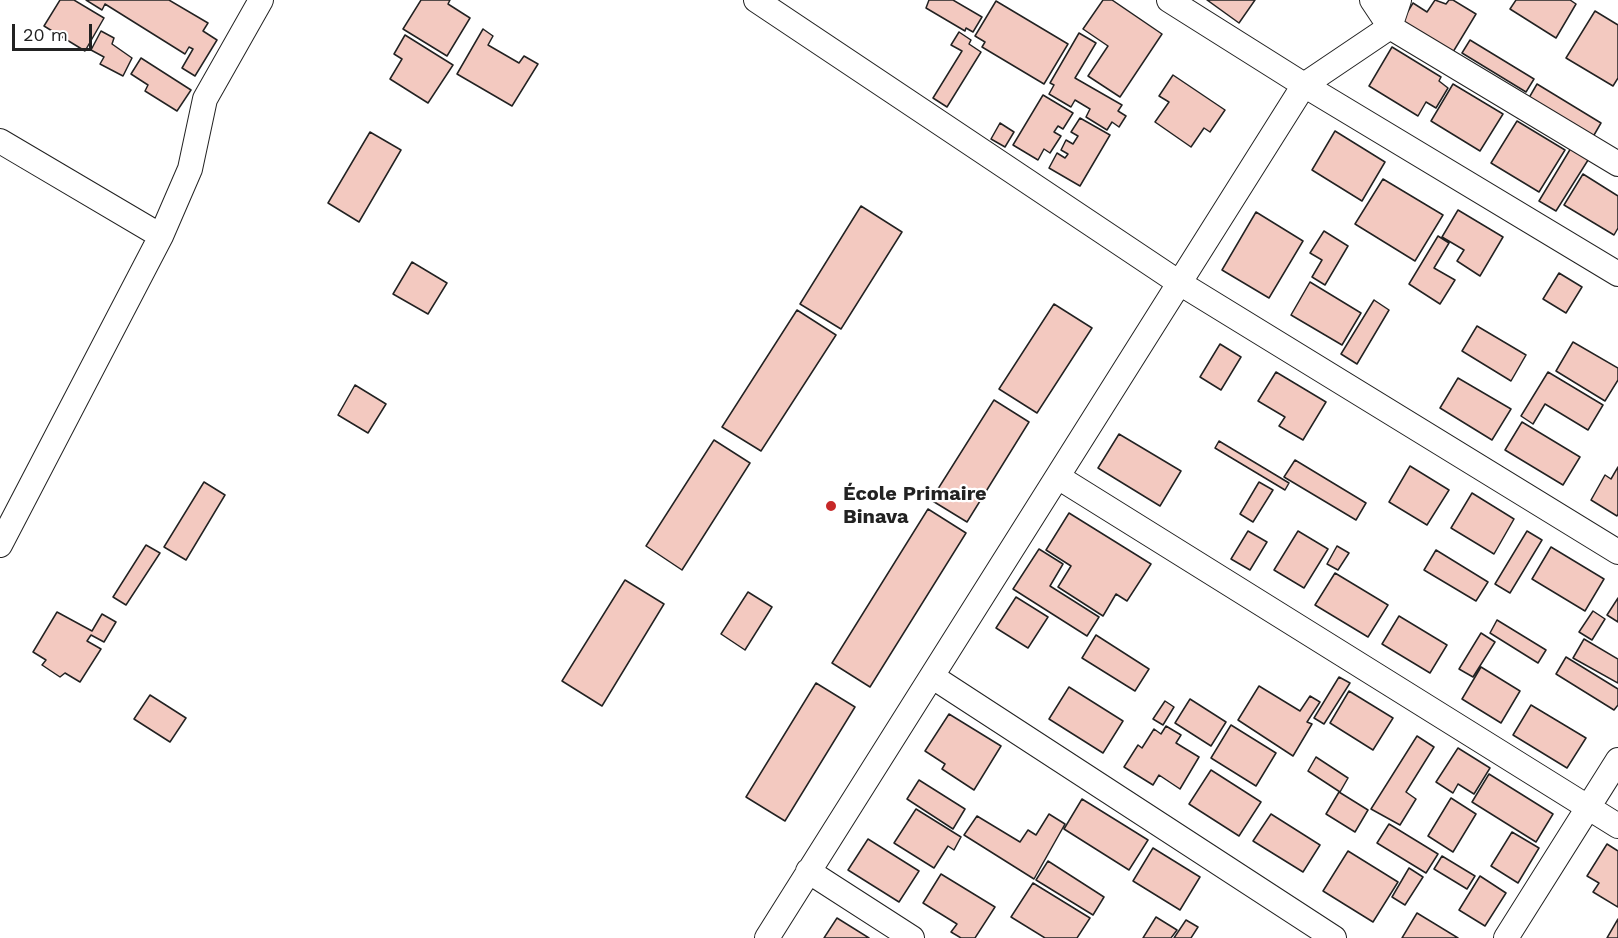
<!DOCTYPE html>
<meta charset="utf-8">
<style>
body{margin:0}
#map{position:relative;width:1618px;height:938px;overflow:hidden;background:#fff;font-family:"Work Sans",sans-serif}
canvas{display:block}
.scale{position:absolute;left:12px;top:24px;width:80px;height:27px;box-sizing:border-box;border:3px solid #222;border-top:0;padding-left:8px;font-size:18px;line-height:21px;white-space:nowrap;color:#222;-webkit-text-stroke:4px #fff;paint-order:stroke}
</style>
<div id="map">
<canvas width="1618" height="938"></canvas>
<div class="scale">20 m</div>
</div>
<script>
const ctx = document.querySelector('canvas').getContext('2d');
ctx.lineJoin = 'round';
function fillPath(path, color) { ctx.fillStyle = color; ctx.fill(path, 'evenodd'); }
const toPath = rows => new Path2D(rows.map(r => 'M' + r).join(''));
function strokePath(path, color, width, dash) { ctx.strokeStyle = color; ctx.lineWidth = width; ctx.lineCap = dash ? 'butt' : 'round'; ctx.setLineDash(dash || []); ctx.stroke(path); }
function drawText(font, color, halo, rows, align = 'center') {
  ctx.font = font + ' "Work Sans",sans-serif'; ctx.lineWidth = 4.5; ctx.setLineDash([]); ctx.textBaseline = 'middle'; ctx.strokeStyle = halo; ctx.fillStyle = color; for (const [text, x, y, turn = 0] of rows) {
    ctx.save(); ctx.translate(x, y); ctx.rotate((+turn || 0) * Math.PI / 180); ctx.textAlign = isNaN(turn) ? turn : align; if (halo) ctx.strokeText(text, 0, 0); ctx.fillText(text, 0, 0); ctx.restore();
  }
}
const building = toPath([
 [60,0,74,0,104,18,85,51,44,26,60,0],
 [86,0,169,0,208,23,203,31,217,40,195,76,182,68,193,49,189,47,185,54,105,4,102,10,86,0],
 [421,0,450,0,448,4,470,18,447,56,403,29,421,0],
 [929,0,953,0,982,17,973,32,966,28,965,31,926,8,929,0],
 [1103,0,1112,0,1162,34,1120,97,1088,76,1108,46,1083,29,1103,0],
 [1207,0,1255,0,1239,23,1207,0],
 [1435,0,1446,4,1449,0,1453,0,1476,14,1453,52,1402,21,1413,3,1427,12,1435,0],
 [1516,0,1570,0,1576,4,1556,38,1510,9,1516,0],
 [996,1,1068,44,1044,84,982,47,985,42,975,36,996,1],
 [1595,11,1618,25,1618,78,1613,86,1566,58,1595,11],
 [483,29,493,36,488,45,519,63,524,56,538,64,512,106,457,74,483,29],
 [101,31,114,38,112,44,132,58,123,76,100,64,104,57,91,50,101,31],
 [959,32,971,40,969,44,981,52,947,107,933,98,962,51,951,45,959,32],
 [1079,33,1096,43,1075,78,1122,105,1118,111,1126,116,1119,127,1112,122,1107,130,1086,117,1090,109,1075,100,1071,107,1049,94,1054,85,1050,83,1079,33],
 [405,35,453,65,428,103,390,79,402,59,394,54,405,35],
 [1470,40,1534,79,1526,92,1462,53,1470,40],
 [1392,47,1441,77,1439,81,1448,88,1436,108,1426,102,1418,116,1369,86,1392,47],
 [141,58,191,90,177,111,145,91,148,85,131,74,141,58],
 [1173,75,1225,110,1210,132,1204,128,1191,147,1155,122,1169,102,1159,96,1173,75],
 [1453,84,1503,114,1480,151,1431,121,1453,84],
 [1537,84,1601,123,1590,142,1526,103,1537,84],
 [1043,95,1073,113,1063,129,1058,126,1054,132,1061,136,1050,153,1044,149,1038,160,1013,145,1043,95],
 [1080,118,1110,135,1080,186,1049,168,1057,153,1065,158,1068,154,1061,150,1066,140,1073,144,1078,136,1071,132,1080,118],
 [1517,121,1565,150,1539,192,1491,163,1517,121],
 [1000,123,1014,132,1005,147,991,139,1000,123],
 [1335,131,1385,162,1362,201,1312,170,1335,131],
 [370,132,401,150,359,222,328,203,370,132],
 [1577,138,1595,149,1556,211,1539,201,1577,138],
 [1583,174,1618,196,1618,228,1614,235,1564,205,1583,174],
 [1383,179,1443,215,1415,261,1355,224,1383,179],
 [861,206,902,232,841,329,800,304,861,206],
 [1458,210,1503,237,1480,276,1457,261,1464,250,1442,237,1458,210],
 [1256,212,1303,241,1269,298,1222,270,1256,212],
 [1324,231,1348,246,1325,285,1312,277,1322,260,1310,253,1324,231],
 [1438,236,1449,243,1434,268,1455,280,1440,304,1409,284,1438,236],
 [412,262,447,283,428,314,393,294,412,262],
 [1559,273,1582,287,1566,313,1543,299,1559,273],
 [1310,282,1361,313,1342,345,1291,315,1310,282],
 [1374,300,1389,310,1357,364,1341,354,1374,300],
 [1054,304,1092,328,1037,413,999,389,1054,304],
 [797,310,836,335,761,451,722,427,797,310],
 [1477,326,1526,355,1511,381,1462,351,1477,326],
 [1573,342,1618,368,1618,380,1605,401,1556,371,1573,342],
 [1220,344,1241,357,1221,390,1200,377,1220,344],
 [1276,372,1326,402,1303,440,1279,426,1285,417,1258,401,1276,372],
 [1548,372,1603,405,1588,430,1545,404,1533,424,1521,416,1548,372],
 [1458,378,1511,409,1492,440,1440,408,1458,378],
 [355,385,386,404,368,433,338,415,355,385],
 [994,400,1029,422,967,522,931,500,994,400],
 [1522,422,1580,457,1563,485,1505,450,1522,422],
 [1119,434,1181,471,1160,506,1098,468,1119,434],
 [714,440,750,463,682,570,646,546,714,440],
 [1219,441,1289,483,1285,490,1215,448,1219,441],
 [1295,460,1366,503,1356,520,1284,477,1295,460],
 [1410,466,1449,490,1427,525,1389,502,1410,466],
 [1618,467,1618,514,1617,516,1591,500,1605,475,1611,479,1618,467],
 [204,482,225,495,186,560,164,547,204,482],
 [1259,482,1273,490,1253,522,1240,514,1259,482],
 [1472,493,1514,519,1494,554,1451,528,1472,493],
 [928,509,966,533,870,687,832,663,928,509],
 [1069,513,1151,564,1127,601,1116,594,1103,616,1058,587,1071,566,1046,550,1069,513],
 [1248,531,1267,542,1250,570,1231,559,1248,531],
 [1298,531,1328,549,1304,588,1274,570,1298,531],
 [1527,531,1542,540,1510,593,1495,584,1527,531],
 [146,545,160,553,126,605,113,597,146,545],
 [1337,546,1349,553,1338,570,1327,564,1337,546],
 [1551,547,1604,579,1585,611,1532,579,1551,547],
 [1039,549,1063,564,1050,586,1099,617,1087,636,1013,589,1039,549],
 [1436,550,1488,582,1476,601,1424,570,1436,550],
 [1335,573,1388,605,1368,637,1315,605,1335,573],
 [625,580,664,604,602,706,562,681,625,580],
 [748,592,772,607,745,650,721,634,748,592],
 [1016,597,1048,617,1028,648,996,628,1016,597],
 [1618,598,1618,622,1607,615,1618,598],
 [1593,611,1605,619,1592,640,1579,632,1593,611],
 [57,612,92,631,102,614,116,622,104,642,91,635,87,641,101,649,80,682,65,673,60,677,42,665,46,660,33,652,57,612],
 [1399,616,1447,645,1430,673,1382,644,1399,616],
 [1497,620,1546,650,1538,663,1490,633,1497,620],
 [1481,633,1495,642,1473,677,1459,669,1481,633],
 [1096,635,1149,669,1135,691,1082,658,1096,635],
 [1584,639,1618,659,1618,683,1573,658,1584,639],
 [1566,657,1618,689,1618,705,1614,710,1556,674,1566,657],
 [1481,667,1520,691,1501,723,1462,699,1481,667],
 [1339,677,1350,683,1324,724,1314,718,1339,677],
 [816,683,855,707,785,821,746,797,816,683],
 [1259,686,1300,711,1310,696,1320,702,1307,722,1312,724,1293,756,1238,720,1259,686],
 [1069,687,1123,721,1103,753,1049,719,1069,687],
 [1349,691,1393,718,1373,750,1330,723,1349,691],
 [150,695,186,718,170,742,134,719,150,695],
 [1190,699,1226,722,1211,746,1175,723,1190,699],
 [1165,701,1174,707,1163,725,1153,719,1165,701],
 [1531,705,1586,738,1567,768,1513,735,1531,705],
 [949,714,1001,746,974,790,942,769,945,764,925,751,949,714],
 [1231,725,1276,753,1256,786,1211,758,1231,725],
 [1166,726,1181,735,1176,743,1199,757,1180,789,1159,775,1153,785,1124,767,1138,745,1142,748,1154,729,1161,734,1166,726],
 [1417,736,1434,747,1406,792,1416,799,1400,825,1371,809,1417,736],
 [1458,748,1490,768,1474,794,1458,784,1453,793,1436,782,1458,748],
 [1316,757,1348,778,1340,792,1308,771,1316,757],
 [1211,770,1261,802,1239,836,1189,804,1211,770],
 [1489,774,1553,814,1536,842,1472,802,1489,774],
 [919,780,965,809,953,829,907,799,919,780],
 [1339,792,1368,810,1355,832,1326,814,1339,792],
 [1451,798,1476,814,1453,852,1428,836,1451,798],
 [1082,799,1148,840,1129,870,1064,829,1082,799],
 [916,809,961,837,954,850,948,846,934,868,894,843,916,809],
 [1049,814,1065,824,1034,879,964,835,977,816,1020,842,1028,830,1036,835,1049,814],
 [1271,814,1320,845,1303,872,1253,841,1271,814],
 [1389,824,1438,854,1426,873,1377,843,1389,824],
 [1512,832,1539,848,1518,883,1491,866,1512,832],
 [868,839,919,871,899,902,848,870,868,839],
 [1607,844,1618,851,1618,907,1593,892,1599,883,1587,876,1607,844],
 [1153,848,1200,877,1180,910,1133,881,1153,848],
 [1348,851,1398,882,1373,922,1323,891,1348,851],
 [1442,856,1475,876,1467,889,1434,869,1442,856],
 [1048,861,1104,897,1093,915,1036,880,1048,861],
 [1409,868,1423,877,1405,905,1392,897,1409,868],
 [941,874,995,907,975,938,961,938,951,932,957,924,923,903,941,874],
 [1480,876,1506,893,1485,926,1459,910,1480,876],
 [1033,883,1090,918,1077,938,1045,938,1011,917,1033,883],
 [1417,913,1458,938,1402,938,1417,913],
 [1156,917,1177,930,1171,938,1143,938,1156,917],
 [837,918,869,938,824,938,837,918],
 [1618,919,1618,938,1607,938,1618,919],
 [1186,920,1198,927,1191,938,1174,938,1186,920]
]);
fillPath(building, '#f3c9c0');
strokePath(building, '#222', 1.5);
const minor = toPath([
 [756,0,1178,282,1618,552],
 [1169,0,1304,85,1618,274],
 [1372,0,1390,27,1618,164],
 [0,141,161,236],
 [1058,477,1618,826],
 [0,545,161,236,190,169,205,99,261,0],
 [933,677,1334,938],
 [808,871,912,938],
 [767,938,1304,85,1390,27,1399,0],
 [1506,938,1618,760]
]);
strokePath(minor, '#222', 26);
strokePath(minor, '#fff', 24);
for (const [x, y, r, color] of [
 [831,506,6,"#c62828"]
]) { const dot = new Path2D(); dot.arc(x, y, r, 0, 2 * Math.PI); ctx.fillStyle = color; ctx.fill(dot); strokePath(dot, '#fff', 2); }
drawText('bold 20px', '#222', '#fff', [
 ["École Primaire",843,494],
 ["Binava",843,517]
], 'left');
</script>
